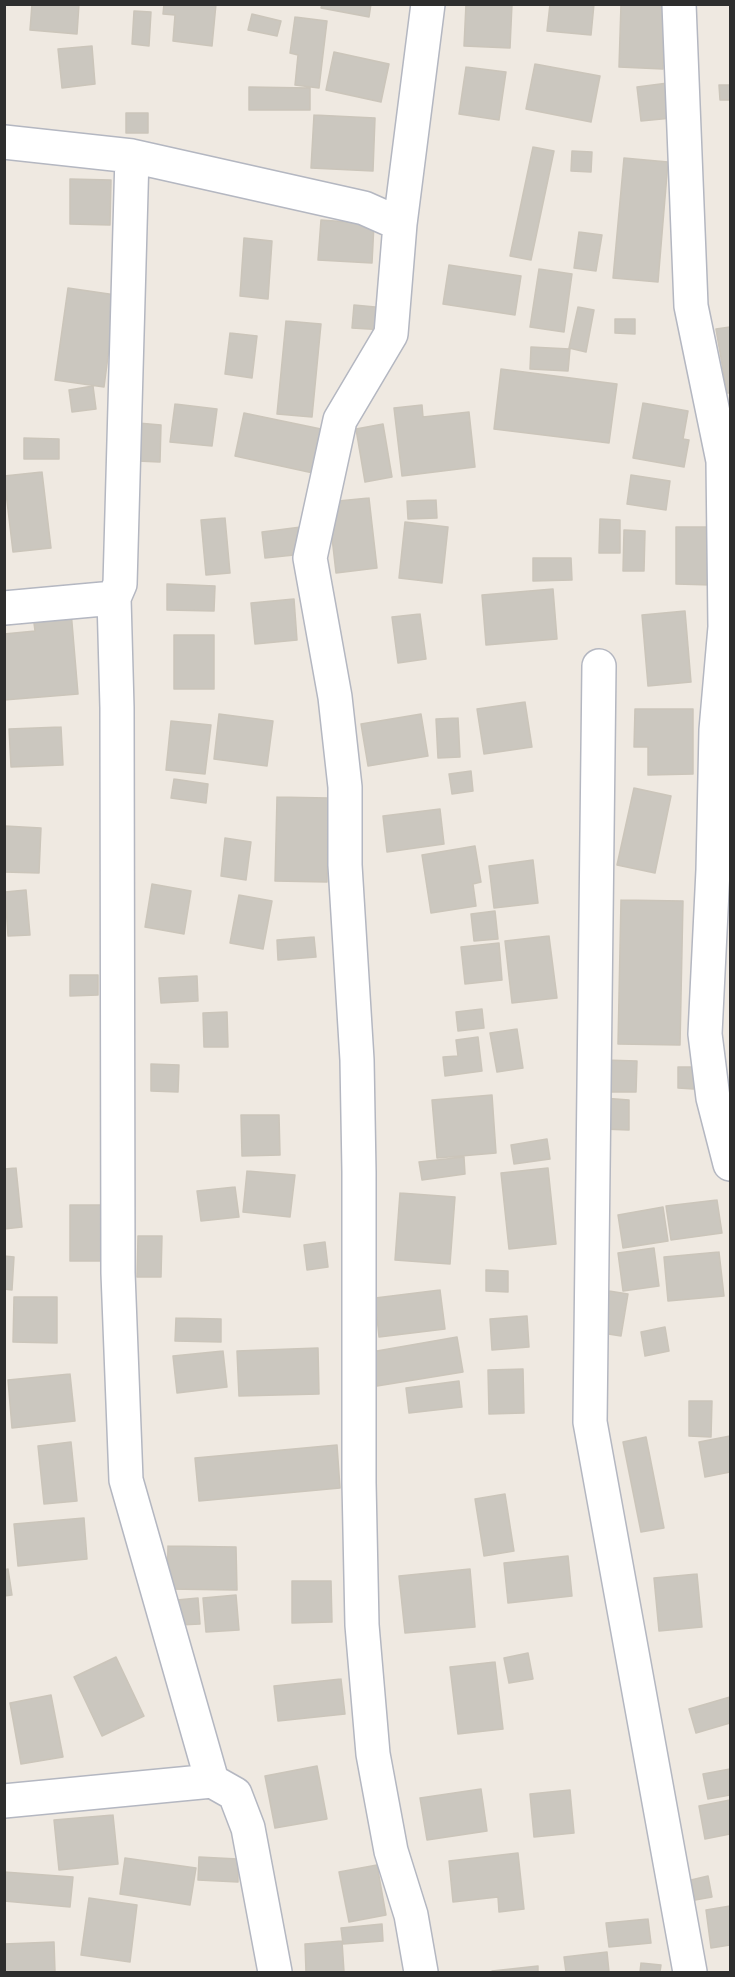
<!DOCTYPE html>
<style>
body{margin:0}
#map{position:relative;width:735px;height:1977px;overflow:hidden;background:#efe9e1;font-family:Karla,sans-serif}
canvas{display:block}
.frame{position:absolute;inset:0;border:6px solid #2e2e2e;pointer-events:none}
</style>
<div id="map">
<canvas width="735" height="1977"></canvas>
<div class="frame"></div>
</div>
<script>
const ctx = document.querySelector('canvas').getContext('2d');
ctx.lineJoin = 'round';
function fillPath(path, color) { ctx.fillStyle = color; ctx.fill(path, 'evenodd'); }
const toPath = rows => new Path2D(rows.map(r => 'M' + r).join(''));
function strokePath(path, color, width, dash) { ctx.strokeStyle = color; ctx.lineWidth = width; ctx.lineCap = dash ? 'butt' : 'round'; ctx.setLineDash(dash || []); ctx.stroke(path); }
const building = toPath([
 [32,4,79,4,77,34,30,30,32,4],
 [164,4,216,4,212,46,173,41,175,15,163,14,164,4],
 [322,4,371,4,369,17,321,8,322,4],
 [466,4,512,4,510,48,464,46,466,4],
 [550,4,594,4,591,35,547,31,550,4],
 [621,4,665,4,663,69,619,67,621,4],
 [134,11,151,12,149,46,132,44,134,11],
 [252,14,281,21,277,36,248,30,252,14],
 [295,17,327,21,319,88,295,85,298,55,290,53,295,17],
 [92,46,95,84,62,88,58,49,92,46],
 [334,52,389,64,381,102,326,90,334,52],
 [535,64,600,76,591,122,526,109,535,64],
 [466,67,506,72,499,120,459,114,466,67],
 [668,83,672,118,641,121,637,87,668,83],
 [719,85,730,85,730,100,720,100,719,85],
 [249,87,310,88,310,110,249,110,249,87],
 [126,113,148,113,148,133,126,133,126,113],
 [314,115,375,118,373,171,311,168,314,115],
 [533,147,554,151,531,260,510,256,533,147],
 [572,151,592,152,591,172,571,171,572,151],
 [624,158,668,162,658,282,613,278,624,158],
 [70,179,111,180,110,225,70,224,70,179],
 [321,220,374,224,372,263,318,260,321,220],
 [579,232,602,235,596,271,574,268,579,232],
 [244,238,272,241,268,299,240,296,244,238],
 [449,265,521,276,515,315,443,304,449,265],
 [539,269,572,274,564,332,530,327,539,269],
 [68,288,116,295,104,387,55,380,68,288],
 [354,305,386,308,385,330,352,328,354,305],
 [578,307,594,310,586,352,569,348,578,307],
 [615,319,635,319,635,334,615,333,615,319],
 [286,321,321,324,312,417,277,414,286,321],
 [730,327,730,393,727,393,716,329,730,327],
 [230,333,257,336,252,378,225,374,230,333],
 [531,347,570,349,568,371,530,369,531,347],
 [501,369,617,384,609,443,494,429,501,369],
 [93,386,96,409,72,412,69,390,93,386],
 [643,403,688,411,683,439,689,440,684,467,633,458,643,403],
 [175,404,217,409,212,446,170,442,175,404],
 [422,405,423,417,469,412,475,467,402,476,394,408,422,405],
 [244,413,321,429,313,473,235,456,244,413],
 [138,423,161,425,160,462,137,461,138,423],
 [383,424,392,477,365,482,356,429,383,424],
 [24,438,59,439,59,459,24,459,24,438],
 [42,472,51,548,13,552,4,476,42,472],
 [631,475,670,481,666,510,627,504,631,475],
 [369,498,377,568,336,573,328,502,369,498],
 [436,500,437,518,408,519,407,501,436,500],
 [225,518,230,573,206,575,201,520,225,518],
 [600,519,620,520,620,553,599,553,600,519],
 [405,522,448,527,442,583,399,578,405,522],
 [301,527,304,554,265,558,262,532,301,527],
 [676,527,711,527,711,585,676,584,676,527],
 [624,530,645,531,644,571,623,571,624,530],
 [533,558,571,558,572,580,533,581,533,558],
 [167,584,215,586,214,611,167,610,167,584],
 [553,589,557,639,486,645,482,595,553,589],
 [294,599,297,640,255,644,251,603,294,599],
 [71,611,78,694,4,700,4,634,35,631,33,615,71,611],
 [685,611,691,682,648,686,642,615,685,611],
 [420,614,426,659,398,663,392,617,420,614],
 [174,635,214,635,214,689,174,689,174,635],
 [525,702,532,747,484,754,477,709,525,702],
 [635,709,693,709,693,774,648,775,648,747,634,747,635,709],
 [219,714,273,721,267,766,214,759,219,714],
 [421,714,428,756,368,766,361,724,421,714],
 [458,718,460,757,438,758,436,719,458,718],
 [171,721,211,725,205,774,166,770,171,721],
 [61,727,63,765,11,767,9,729,61,727],
 [471,771,473,791,452,794,449,774,471,771],
 [174,779,208,784,206,803,171,798,174,779],
 [634,788,671,796,655,873,617,865,634,788],
 [277,797,328,798,327,882,275,881,277,797],
 [440,809,444,844,387,852,383,816,440,809],
 [5,826,41,828,39,873,4,872,5,826],
 [225,838,251,842,246,880,221,876,225,838],
 [475,846,481,882,473,884,476,906,431,913,422,855,475,846],
 [533,860,538,903,494,908,489,866,533,860],
 [152,884,191,891,184,934,145,927,152,884],
 [26,890,30,935,8,936,5,892,26,890],
 [239,895,272,901,263,949,230,943,239,895],
 [621,900,683,901,680,1045,618,1044,621,900],
 [495,911,498,939,474,941,471,914,495,911],
 [549,936,557,998,512,1003,505,941,549,936],
 [314,937,316,957,278,960,277,940,314,937],
 [499,943,502,980,465,984,461,947,499,943],
 [70,975,98,975,98,995,70,996,70,975],
 [197,976,198,1001,161,1003,159,978,197,976],
 [482,1009,484,1028,458,1031,456,1012,482,1009],
 [227,1012,228,1047,204,1047,203,1013,227,1012],
 [517,1029,523,1068,497,1072,490,1033,517,1029],
 [478,1037,482,1071,445,1076,443,1057,458,1056,456,1040,478,1037],
 [604,1060,637,1061,636,1092,603,1092,604,1060],
 [151,1064,179,1065,178,1092,151,1091,151,1064],
 [678,1067,695,1067,694,1089,678,1088,678,1067],
 [492,1095,496,1153,437,1158,432,1100,492,1095],
 [603,1098,629,1100,629,1130,602,1129,603,1098],
 [241,1115,279,1115,280,1155,242,1156,241,1115],
 [547,1139,550,1159,514,1164,511,1145,547,1139],
 [464,1157,465,1174,422,1180,419,1162,464,1157],
 [16,1168,22,1227,4,1229,4,1169,16,1168],
 [548,1168,556,1244,509,1249,501,1173,548,1168],
 [247,1171,295,1175,290,1217,243,1212,247,1171],
 [235,1187,239,1217,201,1221,197,1191,235,1187],
 [400,1193,455,1197,450,1264,395,1260,400,1193],
 [717,1200,722,1233,671,1240,666,1206,717,1200],
 [70,1205,105,1205,105,1261,70,1261,70,1205],
 [663,1207,668,1241,623,1248,618,1215,663,1207],
 [138,1236,162,1236,161,1277,137,1277,138,1236],
 [325,1242,328,1267,307,1270,304,1245,325,1242],
 [654,1248,659,1286,623,1291,618,1253,654,1248],
 [719,1252,724,1296,668,1301,664,1257,719,1252],
 [4,1256,14,1257,12,1290,4,1289,4,1256],
 [486,1270,508,1271,508,1292,486,1291,486,1270],
 [440,1290,445,1329,379,1337,375,1298,440,1290],
 [609,1291,628,1294,621,1336,602,1333,609,1291],
 [14,1297,57,1297,57,1343,13,1342,14,1297],
 [527,1316,529,1347,492,1350,490,1319,527,1316],
 [176,1318,221,1319,221,1342,175,1341,176,1318],
 [665,1327,669,1351,645,1356,641,1332,665,1327],
 [457,1337,463,1372,377,1386,371,1352,457,1337],
 [318,1348,319,1394,239,1396,237,1351,318,1348],
 [223,1351,227,1387,177,1393,173,1356,223,1351],
 [523,1369,524,1413,489,1414,488,1370,523,1369],
 [70,1374,75,1421,12,1428,8,1380,70,1374],
 [459,1381,462,1407,409,1413,406,1388,459,1381],
 [689,1401,712,1401,711,1437,689,1436,689,1401],
 [730,1436,730,1472,705,1477,699,1442,730,1436],
 [646,1437,664,1528,641,1532,623,1442,646,1437],
 [71,1442,77,1501,44,1504,38,1446,71,1442],
 [337,1445,340,1488,199,1501,195,1458,337,1445],
 [505,1494,514,1551,484,1556,475,1499,505,1494],
 [84,1518,87,1559,18,1566,14,1524,84,1518],
 [168,1546,236,1547,237,1590,167,1589,168,1546],
 [568,1556,572,1596,508,1603,504,1563,568,1556],
 [8,1569,12,1595,4,1596,4,1570,8,1569],
 [470,1569,475,1627,405,1633,399,1576,470,1569],
 [697,1574,702,1627,659,1631,654,1578,697,1574],
 [292,1581,331,1581,332,1622,292,1623,292,1581],
 [236,1595,239,1630,206,1632,203,1598,236,1595],
 [198,1598,200,1624,179,1625,177,1600,198,1598],
 [528,1653,533,1679,509,1683,504,1658,528,1653],
 [116,1657,144,1716,102,1736,74,1677,116,1657],
 [495,1662,503,1729,458,1734,450,1667,495,1662],
 [341,1679,345,1714,278,1721,274,1686,341,1679],
 [51,1695,63,1757,21,1764,10,1703,51,1695],
 [730,1697,730,1723,696,1733,689,1709,730,1697],
 [317,1766,327,1819,275,1828,265,1776,317,1766],
 [730,1769,730,1795,708,1799,703,1774,730,1769],
 [481,1789,487,1831,427,1840,420,1798,481,1789],
 [570,1790,574,1833,534,1837,530,1794,570,1790],
 [730,1800,730,1834,705,1839,699,1806,730,1800],
 [113,1815,118,1864,59,1870,54,1820,113,1815],
 [518,1853,524,1909,499,1912,498,1897,453,1902,449,1861,518,1853],
 [199,1857,238,1859,238,1882,198,1880,199,1857],
 [125,1858,196,1868,190,1905,120,1894,125,1858],
 [377,1865,386,1915,349,1922,339,1872,377,1865],
 [4,1872,73,1877,70,1907,4,1901,4,1872],
 [708,1876,712,1897,695,1900,691,1880,708,1876],
 [89,1898,137,1905,130,1962,81,1955,89,1898],
 [730,1906,730,1945,711,1948,706,1910,730,1906],
 [648,1919,651,1943,609,1947,606,1923,648,1919],
 [382,1924,383,1941,343,1944,341,1928,382,1924],
 [342,1941,344,1972,306,1972,305,1944,342,1941],
 [54,1942,55,1972,4,1972,4,1944,54,1942],
 [607,1952,609,1972,566,1972,564,1957,607,1952],
 [641,1963,661,1965,660,1972,640,1972,641,1963],
 [538,1966,538,1972,492,1972,492,1971,538,1966]
]);
fillPath(building, '#cbc7bf');
strokePath(building, '#cbc5ba', 1.5);
const minor = toPath([
 [679,4,691,306,723,461,725,627,716,730,713,870,705,1034,713,1098,730,1164],
 [4,142,132,156,364,208,400,224],
 [132,156,120,584,114,598,117,708,118,1273,126,1480,212,1781],
 [4,608,114,598],
 [599,666,590,1422,690,1972],
 [4,1801,212,1781,235,1794,248,1828,275,1972],
 [421,1972,411,1915,391,1851,373,1754,362,1625,359,1483,359,1172,357,1060,345,865,345,787,335,697,310,558,340,420,391,334,400,224,428,4]
]);
strokePath(minor, '#b4b7c1', 36);
strokePath(minor, '#fff', 33);
</script>
